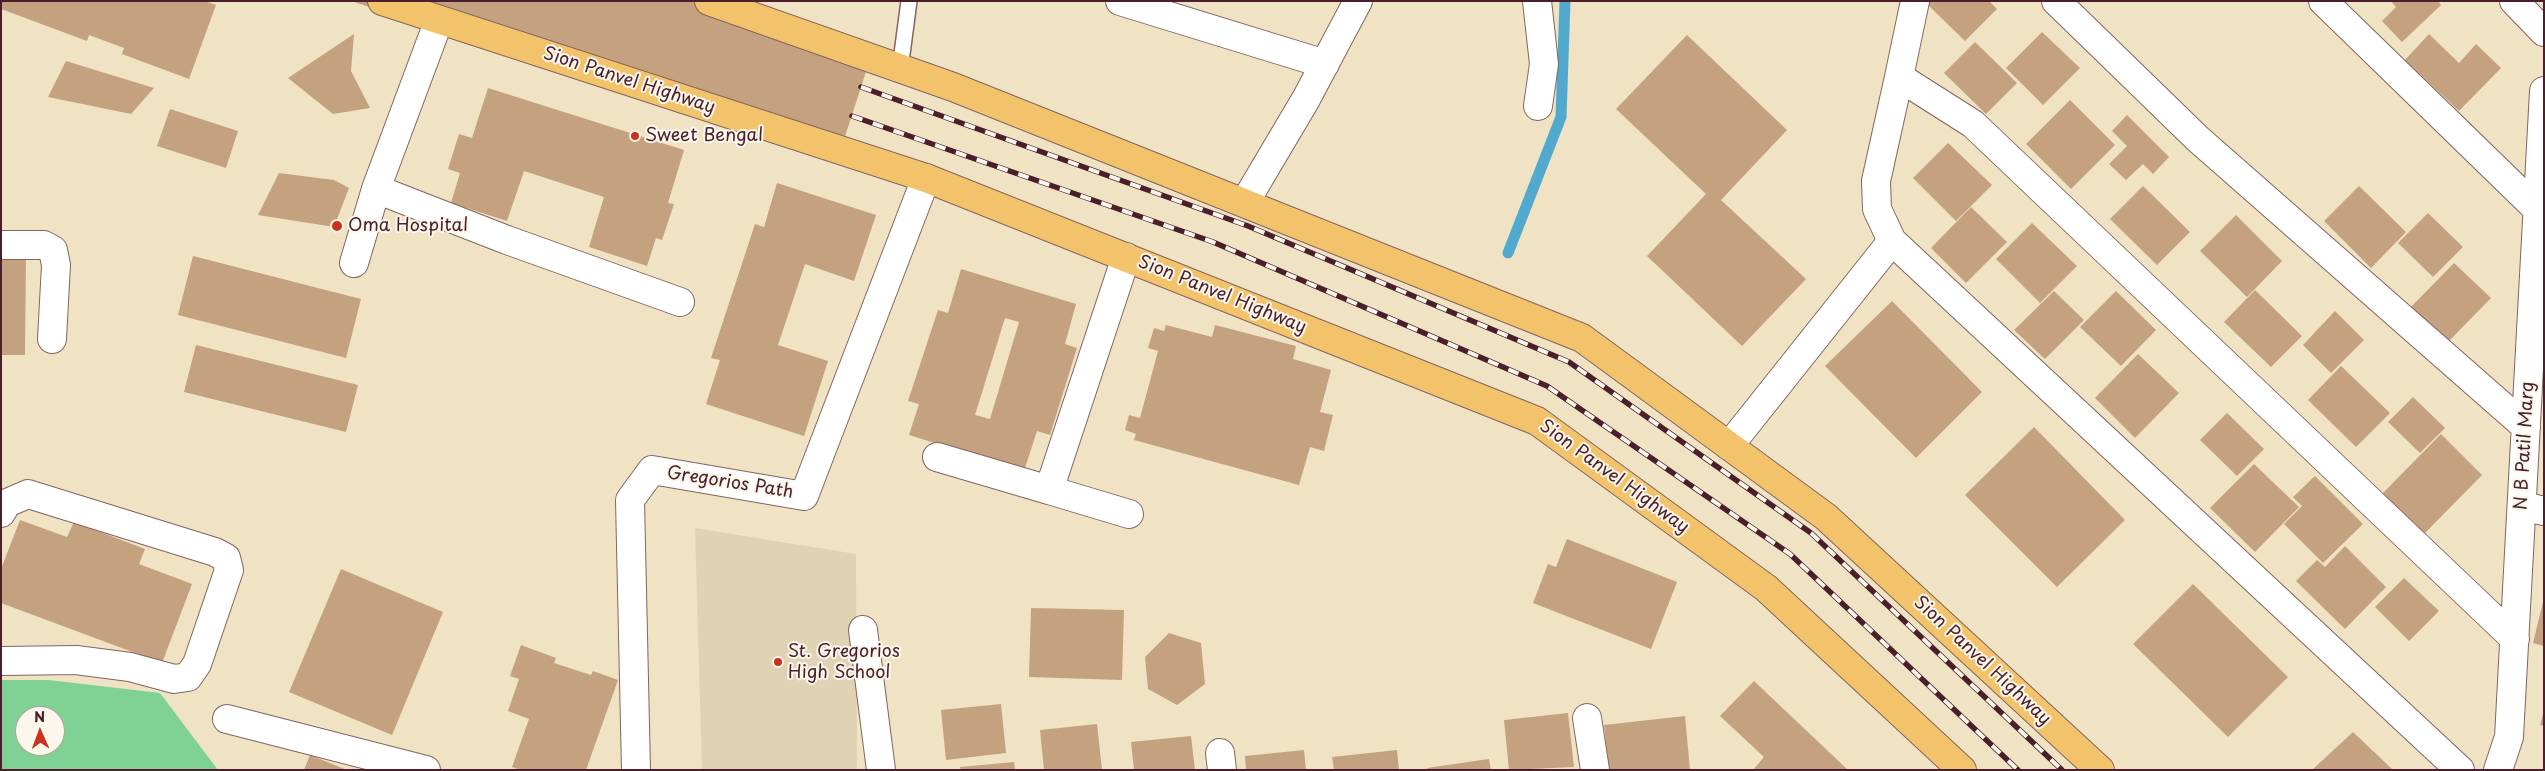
<!DOCTYPE html>
<style>
body{margin:0}
#map{position:relative;width:2545px;height:771px;overflow:hidden;background:#efe3c4;font-family:"Playpen Sans",sans-serif}
canvas{display:block}
.frame{position:absolute;inset:0;border:2px solid #4a1f2b;pointer-events:none}
.north{position:absolute;left:15px;top:706px;width:50px;height:50px;box-sizing:border-box;background:#fbf7ec;border:1px solid #b4a19f;border-radius:50%;rotate:358deg;font-size:14px;font-weight:700;line-height:20px;text-align:center;color:#4a1f2b}
.north::after{content:'';display:block;margin:auto;width:18px;height:22px;background:#c8321e;clip-path:polygon(50% 0,100% 100%,50% 72%,0 100%)}
</style>
<div id="map">
<canvas width="2545" height="771"></canvas>
<div class="frame"></div>
<div class="north">N</div>
</div>
<script>
const ctx = document.querySelector('canvas').getContext('2d');
ctx.lineJoin = 'round';
function fillPath(path, color) { ctx.fillStyle = color; ctx.fill(path, 'evenodd'); }
const toPath = rows => new Path2D(rows.map(r => 'M' + r).join(''));
function strokePath(path, color, width, dash) { ctx.strokeStyle = color; ctx.lineWidth = width; ctx.lineCap = dash ? 'butt' : 'round'; ctx.setLineDash(dash || []); ctx.stroke(path); }
function drawText(font, color, halo, rows, align = 'center') {
  ctx.font = font + ' "Playpen Sans",sans-serif'; ctx.lineWidth = 4; ctx.setLineDash([]); ctx.textBaseline = 'middle'; ctx.strokeStyle = halo; ctx.fillStyle = color; for (const [text, x, y, turn = 0] of rows) {
    ctx.save(); ctx.translate(x, y); ctx.rotate((+turn || 0) * Math.PI / 180); ctx.textAlign = isNaN(turn) ? turn : align; if (halo) ctx.strokeText(text, 0, 0); ctx.fillText(text, 0, 0); ctx.restore();
  }
}
fillPath(toPath([
 [695,528,856,554,857,770,702,770]
]), '#e0d3b4');
fillPath(toPath([
 [1,680,49,680,160,693,218,770,1,770],
 [25,716,55,716,55,746,25,746]
]), '#7fd294');
strokePath(toPath([
 [1508,253,1561,117,1565,1]
]), '#51aace', 11);
fillPath(toPath([
 [1,1,205,1,216,5,189,79,122,54,124,48,89,35,87,41,1,9],
 [351,1,744,1,875,44,837,161],
 [1930,1,1989,1,1997,9,1965,41,1927,4],
 [2391,1,2438,1,2441,5,2402,42,2382,21,2396,7],
 [2042,32,2080,68,2043,105,2006,68],
 [354,34,351,71,370,108,333,114,288,78],
 [2429,34,2459,63,2476,44,2501,68,2459,111,2405,60],
 [1687,35,1787,130,1721,200,1806,279,1742,346,1647,256,1706,194,1616,109],
 [1975,42,2017,83,1986,114,1944,73],
 [66,61,154,88,131,114,48,97],
 [488,88,684,150,668,203,674,204,662,240,656,238,647,266,589,247,604,197,524,171,507,221,451,203,460,173,448,169,459,134,472,138],
 [2070,100,2115,145,2071,189,2026,144],
 [170,109,238,131,226,168,157,146],
 [2127,115,2169,157,2153,174,2143,164,2126,180,2109,164,2127,146,2112,131],
 [1948,143,1992,185,1956,221,1913,178],
 [279,173,334,180,349,188,334,227,258,215],
 [777,183,876,215,854,281,805,264,778,345,828,361,804,436,706,404,720,360,711,358,755,224,764,227],
 [2143,186,2190,232,2157,265,2110,219],
 [2359,186,2406,232,2371,268,2324,221],
 [1971,207,2007,242,1966,283,1931,248],
 [2428,213,2463,247,2433,277,2398,243],
 [2236,215,2282,261,2247,297,2200,251],
 [2032,223,2077,266,2040,303,1996,259],
 [1,251,26,252,25,355,1,355],
 [193,256,361,299,346,358,178,315],
 [2454,263,2491,298,2445,345,2409,309],
 [961,269,1076,304,1065,344,1077,348,1050,435,1037,431,1024,471,909,435,919,404,908,401,938,310,948,313],
 [1005,318,1019,322,990,419,975,415],
 [2255,290,2302,336,2271,367,2224,322],
 [2054,291,2084,320,2045,359,2014,330],
 [2116,291,2156,330,2121,366,2080,327],
 [1892,301,1982,392,1916,458,1825,366],
 [2335,311,2364,340,2331,373,2303,345],
 [1166,325,1212,337,1215,325,1296,346,1293,359,1331,370,1320,412,1333,415,1324,451,1310,447,1299,485,1134,440,1136,434,1125,430,1129,415,1140,418,1158,351,1148,348,1154,328,1164,331],
 [196,345,358,385,346,432,184,392],
 [2138,354,2179,393,2135,438,2095,398],
 [2341,366,2390,413,2356,447,2308,400],
 [2413,397,2445,428,2420,453,2388,422],
 [2227,413,2264,449,2237,476,2200,440],
 [2034,427,2125,520,2057,587,1965,495],
 [2441,434,2482,475,2424,534,2382,494],
 [2254,464,2299,507,2255,552,2210,508],
 [2315,476,2363,524,2323,563,2284,524,2302,506,2293,497],
 [20,520,67,537,74,522,145,549,139,564,192,584,162,663,1,603,1,569],
 [1567,539,1677,582,1651,649,1533,603,1548,564,1556,567],
 [2345,546,2386,587,2345,629,2296,581,2317,560,2325,567],
 [341,569,443,612,392,735,289,692],
 [2404,578,2439,611,2409,641,2375,607],
 [2193,584,2288,677,2228,737,2133,644],
 [2543,602,2544,602,2544,646,2533,643],
 [1031,608,1124,610,1122,680,1029,677],
 [1169,633,1201,643,1205,684,1177,705,1148,689,1145,657],
 [521,645,556,658,554,663,591,675,593,671,618,680,586,770,520,770,512,767,529,719,508,711,519,679,510,676],
 [1754,681,1848,770,1753,770,1764,757,1720,716],
 [1001,704,1006,753,946,760,941,710],
 [2544,710,2544,726,2540,725],
 [1568,713,1574,767,1509,770,1504,720],
 [1685,716,1690,770,1609,770,1604,725],
 [1097,724,1102,770,1044,770,1040,730],
 [2353,732,2393,770,2312,770],
 [1191,736,1195,770,1134,770,1131,742],
 [1304,750,1306,770,1246,770,1245,756],
 [1397,750,1399,770,1334,770,1332,757],
 [310,755,347,770,304,770],
 [1489,759,1491,770,1428,770,1427,768],
 [1014,762,1015,770,961,770,960,767]
]), '#c4a17f');
const service = toPath([
 [900,69,909,1]
]);
const minor = toPath([
 [1120,1,1325,64],
 [1537,1,1544,64,1538,106],
 [2056,1,2198,139,2526,427],
 [2323,1,2537,209],
 [2514,1,2544,32],
 [1899,77,1915,1],
 [376,189,439,20],
 [1245,202,1306,99,1358,1],
 [1,245,44,245,53,250,56,265,52,339],
 [354,263,376,189,507,240,680,302],
 [1729,446,1892,241],
 [937,457,1049,490,1126,257],
 [1049,490,1129,514],
 [2522,506,2544,511],
 [1,513,7,503,28,494,215,552,226,558,229,570,197,664,188,677,174,679,130,667,76,660,1,661],
 [863,630,881,770],
 [1587,718,1595,770],
 [227,719,426,770],
 [1220,753,1222,770],
 [636,770,630,500,652,470,804,496,926,178],
 [2460,770,1892,241,1877,209,1876,181,1899,77,1973,124,2515,639],
 [2498,770,2509,737,2544,91]
]);
const trunk = toPath([
 [382,1,926,178,1537,421,1766,588,1962,770],
 [709,1,953,87,1582,338,1826,517,2100,770]
]);
strokePath(service, '#846461', 18);
strokePath(minor, '#846461', 30);
strokePath(trunk, '#846461', 30);
strokePath(service, '#fff', 15);
strokePath(minor, '#fff', 28);
strokePath(trunk, '#f2c36a', 28);
const rail = toPath([
 [861,87,1248,226,1569,362,1811,533,2062,770],
 [852,116,1213,242,1547,386,1790,554,2018,770]
]);
strokePath(rail, '#4a1f2b', 5.5);
strokePath(rail, '#fbf7ec', 4, [11]);
for (const [x, y, r, color] of [
 [635,136,5,"#c8321e"],
 [337,226,6,"#c8321e"],
 [778,662,5,"#c8321e"]
]) { const dot = new Path2D(); dot.arc(x, y, r, 0, 2 * Math.PI); ctx.fillStyle = color; ctx.fill(dot); strokePath(dot, '#fbf7ec', 2); }
drawText('18px', '#4a1f2b', '#fbf7ec', [
 ["Sion Panvel Highway",629,81,18],
 ["Sion Panvel Highway",1222,295,22],
 ["N B Patil Marg",2525,446,-87],
 ["Sion Panvel Highway",1614,477,36],
 ["Gregorios Path",730,483,9],
 ["Sion Panvel Highway",1982,661,43]
]);
drawText('18px', '#4a1f2b', '#fbf7ec', [
 ["Sweet Bengal",645,136],
 ["Oma Hospital",348,226],
 ["St. Gregorios",788,652],
 ["High School",788,673]
], 'left');
</script>
